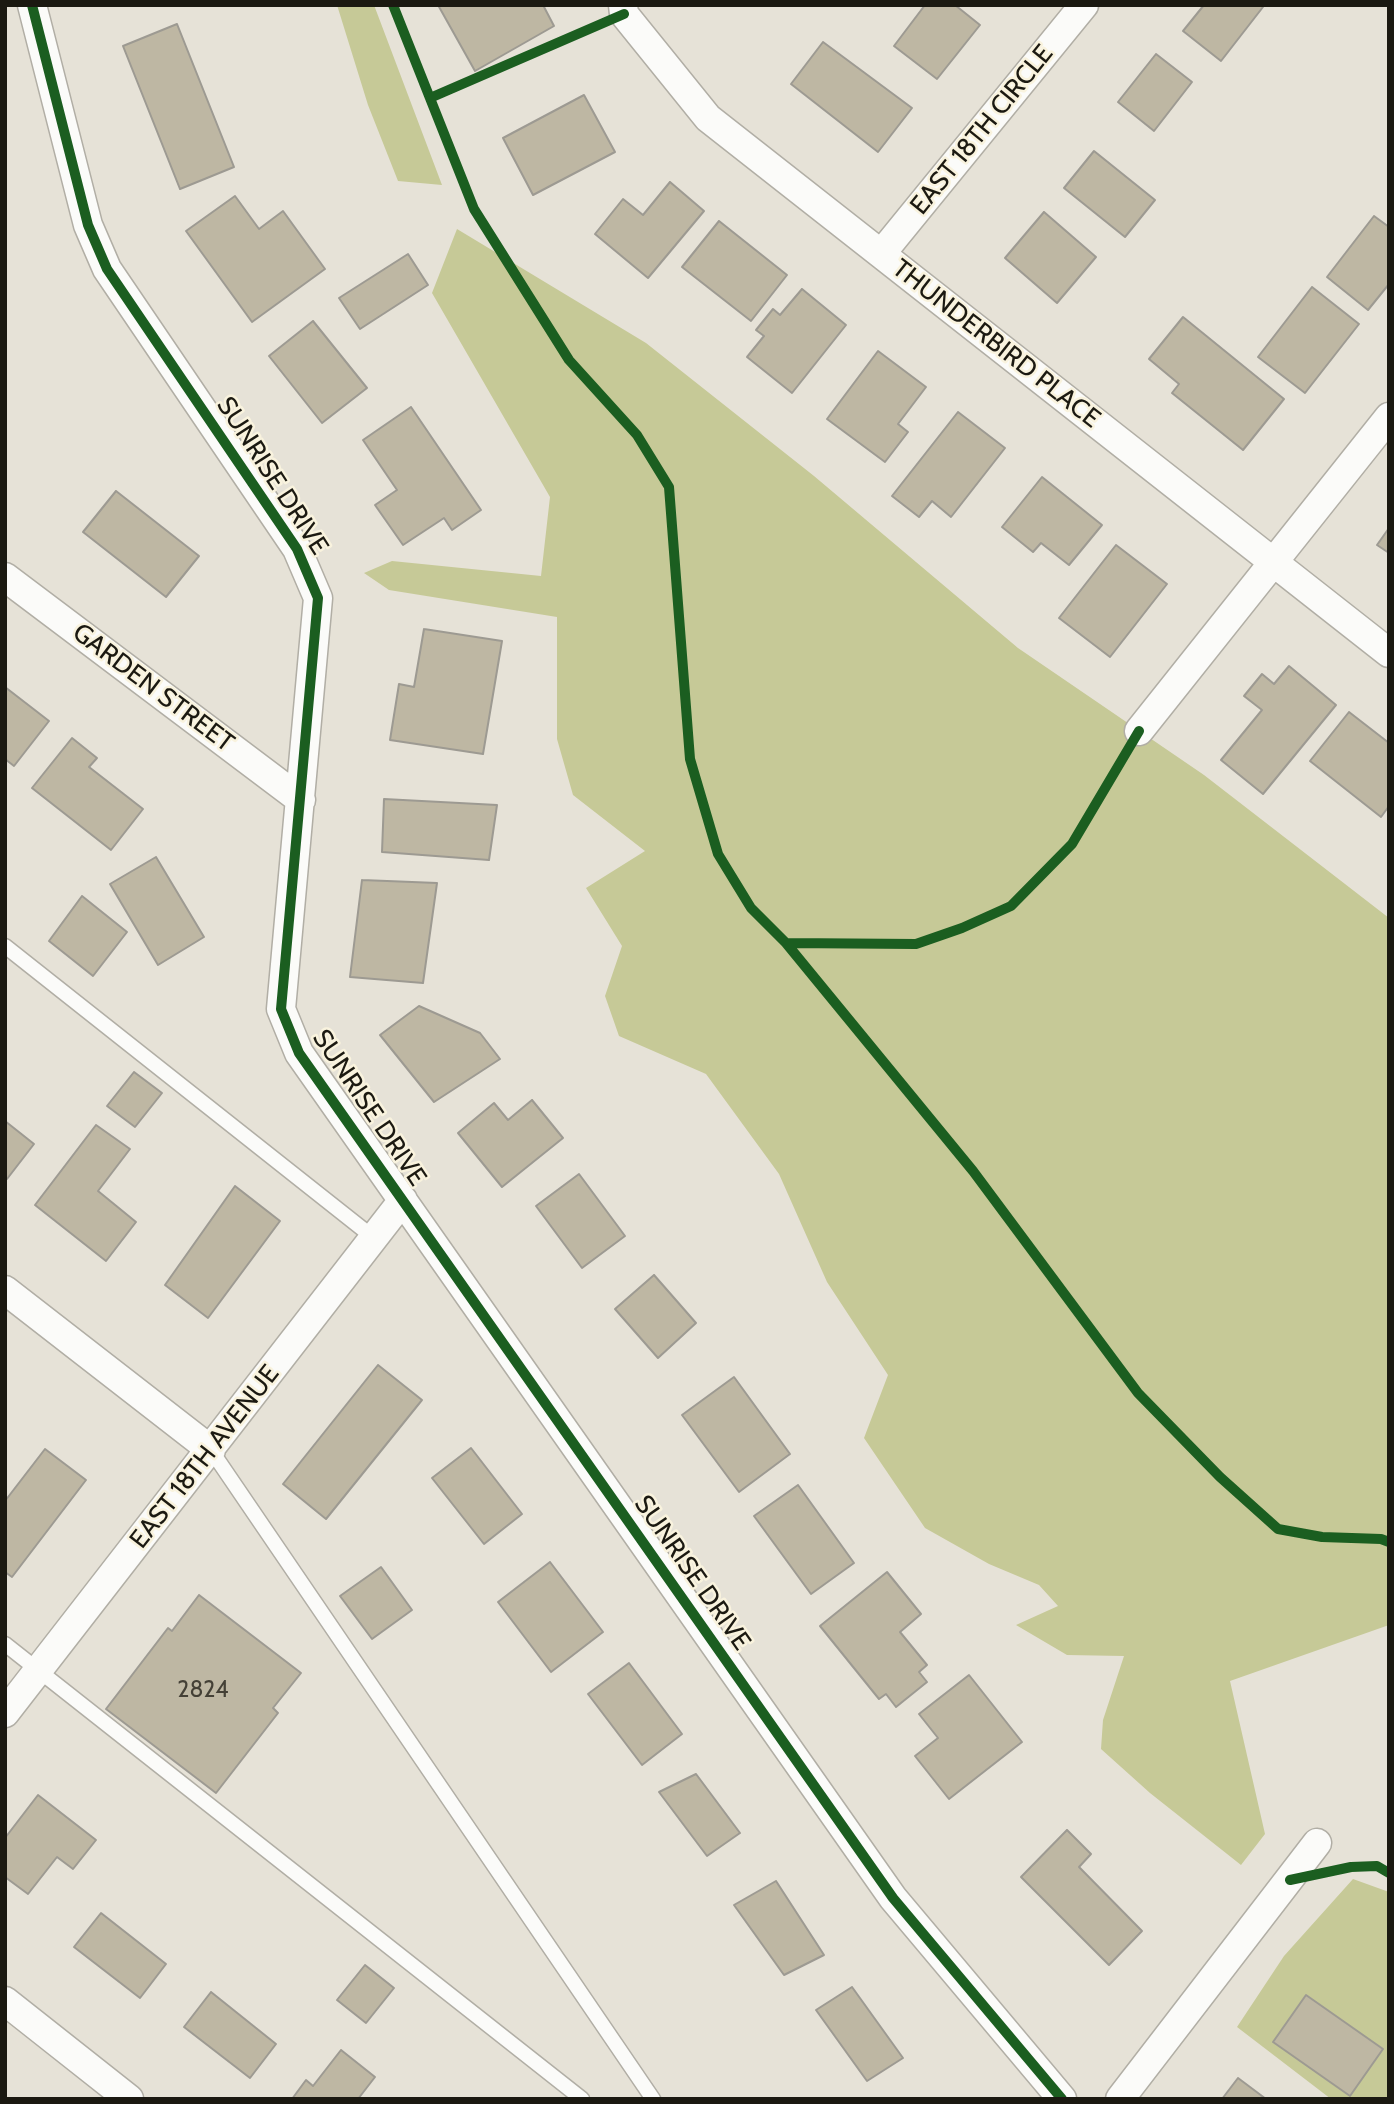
<!DOCTYPE html>
<style>
body{margin:0}
#map{position:relative;width:1394px;height:2104px;overflow:hidden;background:#e6e2d7;font-family:Cabin,sans-serif}
canvas{display:block}
.frame{position:absolute;inset:0;border:7px solid #1b1911;pointer-events:none}
</style>
<div id="map">
<canvas width="1394" height="2104"></canvas>
<div class="frame"></div>
</div>
<script>
const ctx = document.querySelector('canvas').getContext('2d');
ctx.lineJoin = 'round';
function fillPath(path, color) { ctx.fillStyle = color; ctx.fill(path, 'evenodd'); }
const toPath = rows => new Path2D(rows.map(r => 'M' + r).join(''));
function strokePath(path, color, width, dash) { ctx.strokeStyle = color; ctx.lineWidth = width; ctx.lineCap = dash ? 'butt' : 'round'; ctx.setLineDash(dash || []); ctx.stroke(path); }
function drawText(font, color, halo, rows, align = 'center') {
  ctx.font = font + ' Cabin,sans-serif'; ctx.lineWidth = 5; ctx.setLineDash([]); ctx.textBaseline = 'middle'; ctx.strokeStyle = halo; ctx.fillStyle = color; for (const [text, x, y, turn = 0] of rows) {
    ctx.save(); ctx.translate(x, y); ctx.rotate((+turn || 0) * Math.PI / 180); ctx.textAlign = isNaN(turn) ? turn : align; if (halo) ctx.strokeText(text, 0, 0); ctx.fillText(text, 0, 0); ctx.restore();
  }
}
fillPath(toPath([
 [337,5,374,5,442,185,398,181,368,105],
 [457,229,646,343,814,476,1018,648,1204,775,1389,918,1389,1625,1230,1681,1265,1834,1241,1865,1150,1793,1101,1749,1103,1720,1124,1656,1067,1655,1016,1625,1058,1606,1039,1585,989,1564,925,1528,864,1438,888,1375,827,1282,779,1174,706,1074,619,1036,605,996,622,946,586,888,645,851,573,795,557,739,557,617,389,590,364,573,392,561,541,576,550,497,432,293],
 [1353,1879,1389,1892,1389,2099,1331,2099,1237,2027,1284,1956]
]), '#c6c997');
const building = toPath([
 [438,5,543,5,554,26,475,71,438,5],
 [925,5,955,5,980,25,937,79,894,46,925,5],
 [1204,5,1261,5,1263,7,1221,61,1183,31,1204,5],
 [177,24,234,167,180,189,123,46,177,24],
 [823,42,912,108,878,152,791,84,823,42],
 [1156,54,1192,82,1154,131,1118,102,1156,54],
 [584,95,615,152,533,195,503,138,584,95],
 [1094,151,1155,200,1125,237,1064,188,1094,151],
 [670,182,704,211,648,278,595,234,623,199,643,215,670,182],
 [235,196,259,229,283,211,325,269,252,322,186,231,235,196],
 [1044,212,1096,257,1057,303,1005,258,1044,212],
 [1374,216,1389,227,1389,284,1368,310,1327,277,1374,216],
 [719,221,787,275,751,321,682,267,719,221],
 [408,254,428,285,360,329,339,298,408,254],
 [1312,287,1359,324,1305,393,1258,357,1312,287],
 [802,289,846,325,792,393,747,357,764,336,756,330,773,309,780,315,802,289],
 [1183,317,1284,399,1243,450,1172,393,1179,384,1149,359,1183,317],
 [313,321,367,388,322,423,269,356,313,321],
 [878,351,926,387,898,424,908,432,885,462,827,419,878,351],
 [411,407,481,510,452,530,444,518,403,545,375,505,397,490,363,440,411,407],
 [958,412,1005,448,951,517,932,501,919,517,892,496,958,412],
 [1042,477,1102,525,1069,565,1041,543,1033,552,1002,527,1042,477],
 [116,491,199,556,166,597,83,532,116,491],
 [1389,528,1389,553,1377,545,1389,528],
 [1116,545,1167,584,1110,657,1059,618,1116,545],
 [424,629,502,641,483,754,390,740,399,684,414,687,424,629],
 [1289,666,1336,705,1263,794,1221,760,1262,710,1244,696,1262,674,1274,684,1289,666],
 [5,687,49,721,14,766,5,759,5,687],
 [1349,712,1389,743,1389,806,1381,817,1310,761,1349,712],
 [72,738,97,758,89,767,143,809,111,850,32,788,72,738],
 [384,799,497,805,489,860,382,852,384,799],
 [156,857,204,937,158,965,110,884,156,857],
 [362,880,437,883,423,983,350,977,362,880],
 [82,896,127,932,93,976,49,941,82,896],
 [419,1006,480,1033,500,1059,434,1102,380,1035,419,1006],
 [134,1072,162,1093,135,1127,107,1106,134,1072],
 [532,1100,563,1138,502,1187,458,1133,494,1103,508,1120,532,1100],
 [5,1121,34,1144,7,1179,5,1178,5,1121],
 [96,1125,130,1149,98,1191,136,1222,106,1261,35,1205,96,1125],
 [579,1174,625,1236,582,1268,536,1206,579,1174],
 [235,1186,280,1221,208,1318,165,1285,235,1186],
 [654,1275,696,1323,658,1358,615,1309,654,1275],
 [378,1365,422,1400,326,1519,283,1484,378,1365],
 [734,1377,790,1454,739,1492,682,1415,734,1377],
 [471,1448,522,1514,484,1544,432,1478,471,1448],
 [45,1449,86,1480,12,1577,5,1572,5,1501,45,1449],
 [798,1485,854,1563,811,1594,754,1516,798,1485],
 [550,1562,603,1632,551,1672,498,1602,550,1562],
 [381,1567,412,1610,372,1639,340,1596,381,1567],
 [887,1572,921,1614,900,1632,927,1665,919,1672,927,1682,896,1707,886,1694,879,1699,820,1626,887,1572],
 [199,1595,301,1673,273,1708,278,1713,216,1793,106,1709,168,1628,172,1631,199,1595],
 [629,1663,682,1734,642,1765,588,1694,629,1663],
 [969,1675,1022,1742,949,1799,915,1756,938,1738,919,1714,969,1675],
 [696,1774,740,1833,707,1856,659,1792,696,1774],
 [38,1795,96,1840,73,1869,57,1857,28,1894,5,1877,5,1838,38,1795],
 [1067,1830,1091,1854,1079,1867,1142,1931,1109,1965,1021,1877,1067,1830],
 [776,1881,824,1955,784,1975,734,1905,776,1881],
 [101,1913,166,1964,140,1998,74,1947,101,1913],
 [365,1965,394,1988,366,2023,337,2000,365,1965],
 [852,1987,903,2058,867,2081,816,2010,852,1987],
 [211,1992,276,2044,250,2078,184,2027,211,1992],
 [1306,1995,1383,2049,1350,2096,1273,2042,1306,1995],
 [341,2050,375,2077,358,2099,292,2099,306,2080,313,2086,341,2050],
 [1238,2078,1266,2099,1222,2099,1238,2078]
]);
fillPath(building, '#beb7a3');
strokePath(building, '#9d9a92', 2);
const lane = toPath([
 [5,946,374,1238],
 [211,1450,653,2099],
 [5,1644,582,2099]
]);
const street = toPath([
 [32,5,88,225,107,269,297,549,318,598,281,1009,299,1053,893,1898,1062,2099],
 [623,5,624,14,708,118,1389,653],
 [881,254,1084,5],
 [5,577,301,800],
 [1139,731,1389,417],
 [5,1290,211,1450],
 [5,1713,403,1200],
 [5,2001,129,2099],
 [1120,2099,1317,1843]
]);
strokePath(lane, '#b1aea5', 17);
strokePath(street, '#b1aea5', 31);
strokePath(lane, '#fbfbf9', 14);
strokePath(street, '#fbfbf9', 28);
strokePath(toPath([
 [32,5,88,225,107,269,297,549,318,598,281,1009,299,1053,893,1898,1062,2099],
 [393,5,474,209,569,360,637,435,669,487,690,759,718,854,751,908,786,943,973,1171,1138,1393,1220,1477,1278,1529,1322,1537,1381,1539,1389,1542],
 [430,98,624,14],
 [786,943,916,944,962,928,1011,906,1072,844,1139,731],
 [1290,1880,1351,1867,1377,1866,1389,1873]
]), '#1b5e20', 10);
drawText('23px', '#444036', null, [
 ["2824",203,1690]
]);
drawText('26px', '#1b1911', '#f9f3de', [
 ["EAST 18TH CIRCLE",982,130,-51],
 ["THUNDERBIRD PLACE",996,344,38],
 ["SUNRISE DRIVE",272,476,57],
 ["GARDEN STREET",153,688,37],
 ["SUNRISE DRIVE",369,1108,56],
 ["EAST 18TH AVENUE",205,1457,-52],
 ["SUNRISE DRIVE",692,1573,55]
]);
</script>
